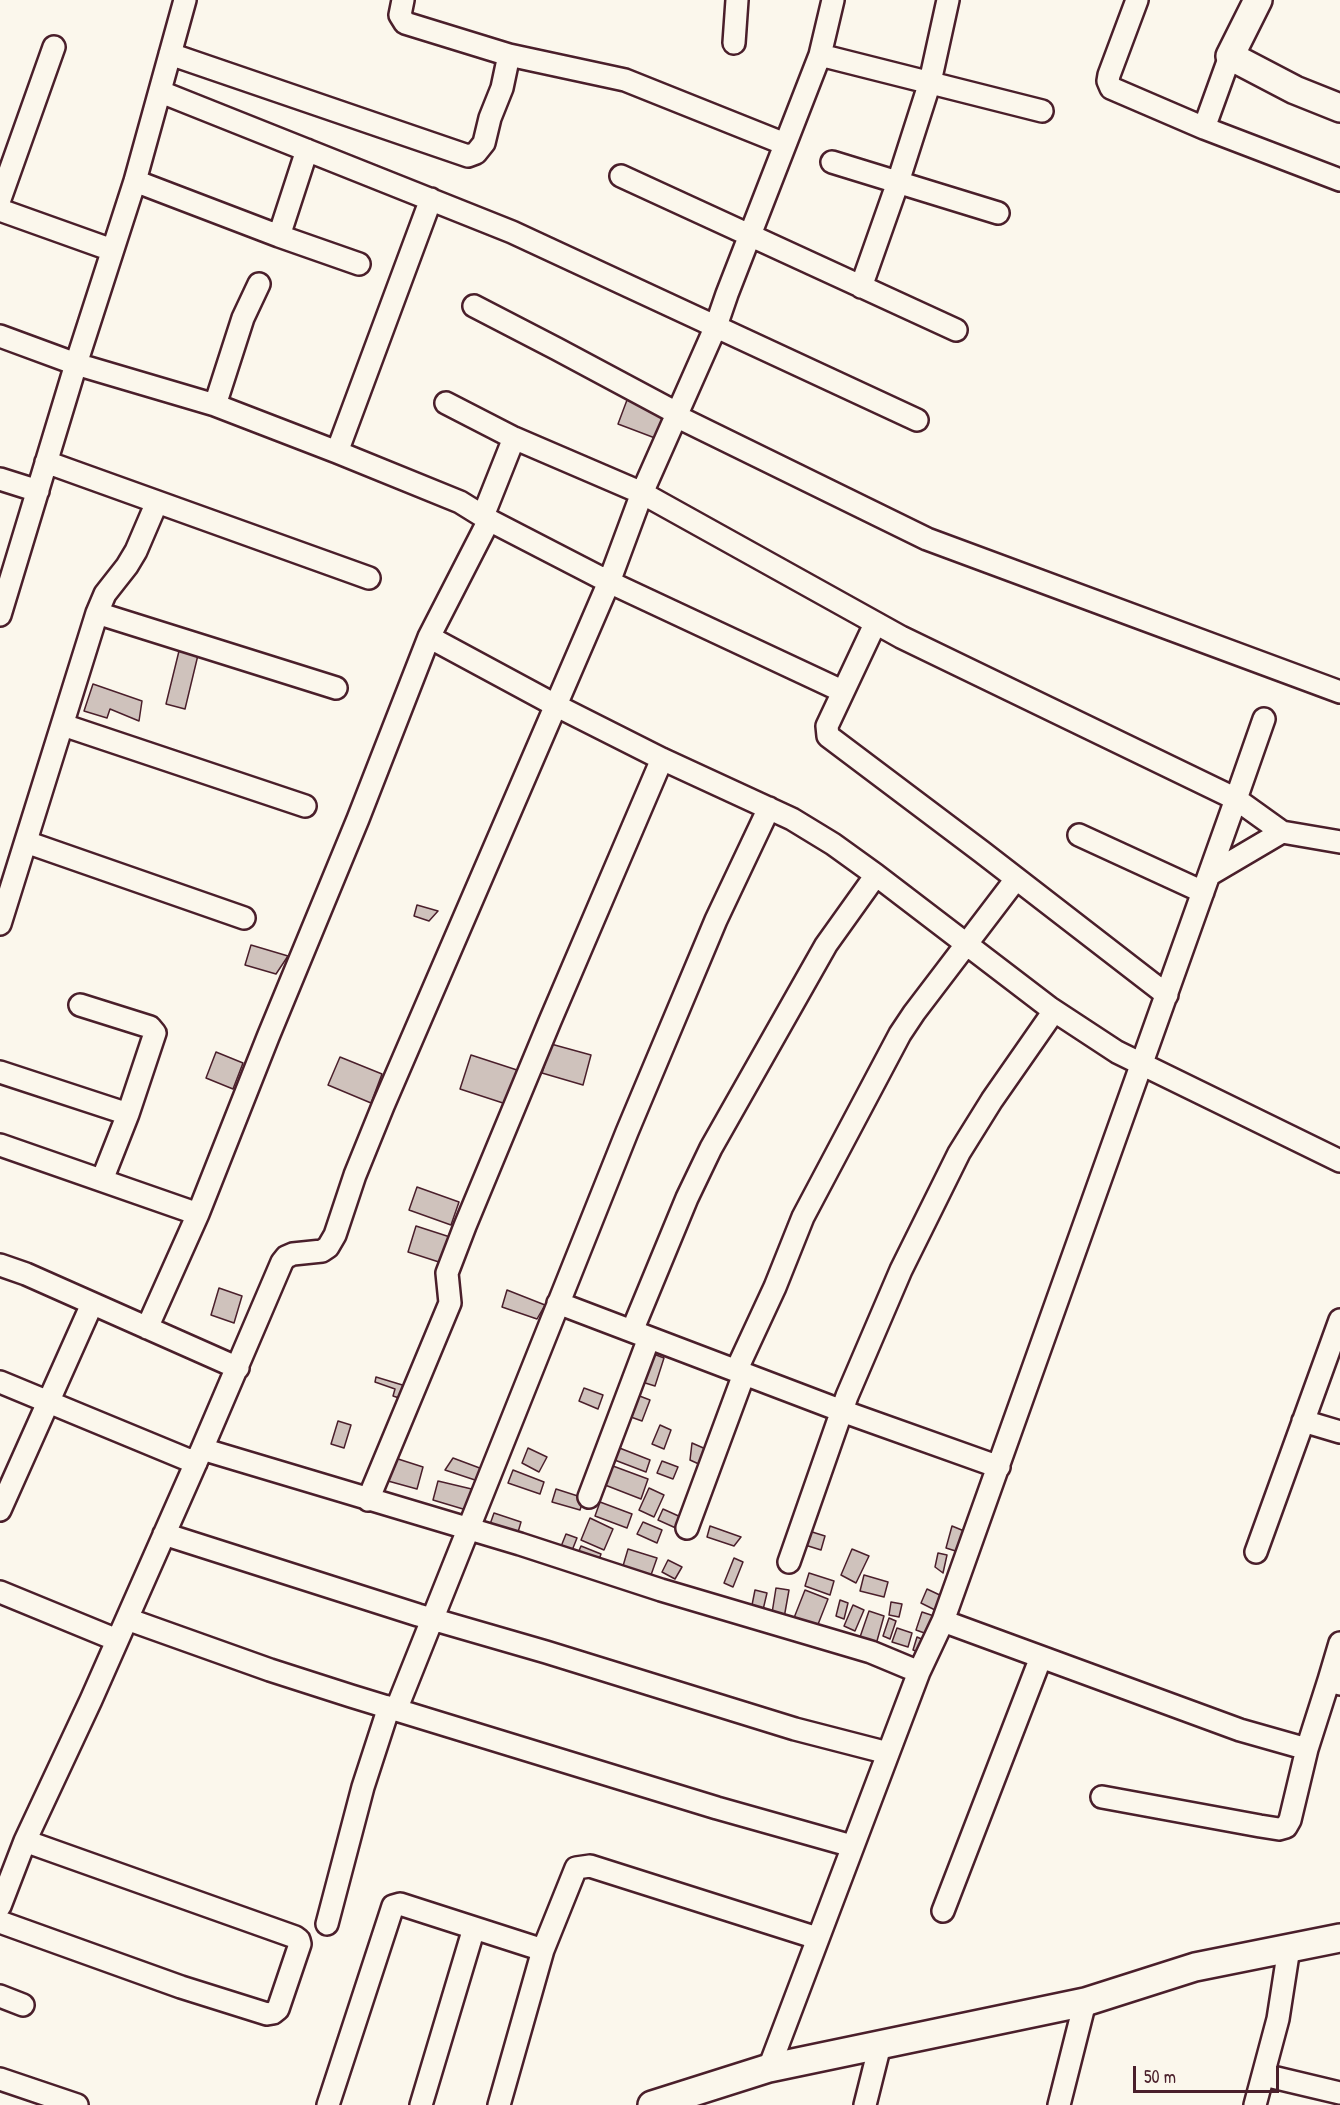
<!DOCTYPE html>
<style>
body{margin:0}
#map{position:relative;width:1340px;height:2105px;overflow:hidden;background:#fbf7ec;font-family:"Patrick Hand",sans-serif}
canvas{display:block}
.scale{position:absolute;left:1133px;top:2066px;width:146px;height:27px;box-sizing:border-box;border:3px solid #4a1f2b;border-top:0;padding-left:8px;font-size:18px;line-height:21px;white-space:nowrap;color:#4a1f2b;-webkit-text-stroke:4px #fbf7ec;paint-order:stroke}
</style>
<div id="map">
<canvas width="1340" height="2105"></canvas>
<div class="scale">50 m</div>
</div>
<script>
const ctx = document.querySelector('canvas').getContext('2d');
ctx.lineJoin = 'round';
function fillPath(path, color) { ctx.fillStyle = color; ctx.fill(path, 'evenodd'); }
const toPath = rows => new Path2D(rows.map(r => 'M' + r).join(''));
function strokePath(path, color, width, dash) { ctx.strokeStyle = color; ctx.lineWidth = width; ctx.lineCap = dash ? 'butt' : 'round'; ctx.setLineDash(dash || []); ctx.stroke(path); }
const building = toPath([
 [627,400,664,413,655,438,618,424,627,400],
 [179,651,198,655,185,709,166,704,179,651],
 [93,684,142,701,139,721,110,709,107,718,84,711,93,684],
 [417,905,438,911,429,921,414,916,417,905],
 [251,945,288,956,276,974,245,965,251,945],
 [551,1044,591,1055,583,1085,542,1073,551,1044],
 [216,1052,243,1063,233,1089,206,1078,216,1052],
 [471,1055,517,1070,506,1104,460,1089,471,1055],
 [340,1057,382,1074,371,1103,328,1085,340,1057],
 [417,1187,459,1202,451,1225,409,1210,417,1187],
 [416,1226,450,1237,442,1263,408,1252,416,1226],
 [219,1288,242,1296,234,1323,211,1315,219,1288],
 [507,1290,545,1305,537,1319,502,1307,507,1290],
 [651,1353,664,1358,655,1386,642,1382,651,1353],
 [376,1377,409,1387,405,1400,393,1396,395,1389,375,1382,376,1377],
 [584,1388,603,1395,598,1409,579,1401,584,1388],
 [637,1395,650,1400,642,1421,628,1416,637,1395],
 [338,1421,351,1425,344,1448,331,1444,338,1421],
 [660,1425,671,1430,664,1449,652,1444,660,1425],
 [692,1443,708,1450,701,1465,690,1460,692,1443],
 [617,1447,650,1460,646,1472,612,1459,617,1447],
 [528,1448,547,1457,539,1472,522,1463,528,1448],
 [395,1458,423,1467,417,1489,388,1481,395,1458],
 [453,1458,485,1470,478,1481,445,1470,453,1458],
 [662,1461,678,1467,673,1479,657,1473,662,1461],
 [613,1466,648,1479,641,1499,605,1485,613,1466],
 [513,1470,544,1482,540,1494,508,1483,513,1470],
 [438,1481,480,1491,473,1512,433,1500,438,1481],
 [649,1488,664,1495,654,1517,639,1510,649,1488],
 [556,1489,584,1498,580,1510,552,1502,556,1489],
 [600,1502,632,1514,627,1528,595,1516,600,1502],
 [663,1509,683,1518,678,1529,658,1520,663,1509],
 [494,1513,521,1522,516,1539,488,1530,494,1513],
 [590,1518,613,1529,604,1550,581,1540,590,1518],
 [643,1522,662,1530,657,1543,637,1534,643,1522],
 [710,1526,741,1537,734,1546,707,1537,710,1526],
 [952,1526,969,1533,962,1553,946,1548,952,1526],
 [809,1531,825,1536,821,1550,805,1545,809,1531],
 [566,1534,577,1538,571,1553,560,1549,566,1534],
 [581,1546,601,1554,597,1566,576,1558,581,1546],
 [628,1549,657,1558,651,1575,623,1566,628,1549],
 [852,1549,869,1556,856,1583,841,1575,852,1549],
 [938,1553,947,1555,943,1573,935,1567,938,1553],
 [734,1558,743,1562,733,1587,724,1583,734,1558],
 [668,1560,682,1567,675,1579,662,1572,668,1560],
 [809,1573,834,1581,830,1595,805,1586,809,1573],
 [864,1575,888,1582,884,1597,860,1591,864,1575],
 [776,1588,789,1590,784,1618,772,1613,776,1588],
 [927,1589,944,1597,937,1611,921,1603,927,1589],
 [755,1590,767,1593,762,1614,751,1610,755,1590],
 [805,1590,828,1599,815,1632,792,1623,805,1590],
 [840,1600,848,1603,844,1619,836,1616,840,1600],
 [891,1602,902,1604,899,1617,889,1615,891,1602],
 [853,1605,864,1610,855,1631,844,1626,853,1605],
 [869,1611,884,1616,875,1648,859,1640,869,1611],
 [922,1612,937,1617,930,1635,916,1630,922,1612],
 [889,1618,896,1621,890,1639,883,1636,889,1618],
 [897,1628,912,1633,908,1647,892,1642,897,1628],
 [917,1637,926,1641,922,1653,913,1650,917,1637]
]);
fillPath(building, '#cfc2bc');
strokePath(building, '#4a1f2b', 1.5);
const minor = toPath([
 [403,0,400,15,405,23,509,55,625,80,785,144],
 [1137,0,1109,75,1108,81,1111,88,1204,128,1340,180],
 [734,43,737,0],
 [170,54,468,156,476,153,484,143,490,118,502,88,509,55],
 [820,55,1042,111],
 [161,92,512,232,917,420],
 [1204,128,1230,56],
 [832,162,998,213],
 [621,176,956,330],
 [135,181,279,236,359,264],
 [0,199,54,47],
 [0,210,112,250],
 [279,236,307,150],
 [861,287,898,182,930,82,948,0],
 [474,306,557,349,671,410,676,416,927,539,1340,692],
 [0,336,76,364,215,405,337,452,460,502,489,520,609,582,842,691],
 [446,403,514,438,642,493,901,637,1236,799,943,1621,919,1672,769,2068],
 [215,405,243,318,259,284],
 [337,452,431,199],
 [46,462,369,578],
 [0,479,38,491],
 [483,516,514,438],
 [97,613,336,688],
 [0,615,76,364,135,181,185,0],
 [875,624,827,726,828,736,982,852,1167,995],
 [429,637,555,705,662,759,792,819,833,844,876,875,1050,1008,1117,1052,1340,1161],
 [1264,719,1236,799,1282,832],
 [63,725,305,806],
 [1079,835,1203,892],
 [26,842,244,918],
 [1209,875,1282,832,1340,842],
 [0,924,97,613,105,594,127,566,136,551,157,502],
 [80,1005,150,1027,155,1033,128,1114,102,1180],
 [0,1072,128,1114],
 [0,1145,198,1214],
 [0,1265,26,1274,238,1368],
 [558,1303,842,1411,999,1467],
 [147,1328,198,1214,268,1037,358,819,429,637,489,520],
 [632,1331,687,1198,711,1148,826,945,876,875],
 [736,1371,775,1287,803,1217,900,1034,914,1013,1016,879],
 [0,1382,196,1463],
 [1303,1421,1340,1432],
 [202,1449,520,1544,661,1590,871,1652,919,1672],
 [589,1497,649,1338],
 [368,1500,450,1303,447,1273,465,1226,550,1021,662,759],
 [0,1510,92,1304],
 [687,1528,744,1374],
 [164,1534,418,1615,546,1652,795,1729,888,1753],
 [1256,1552,1340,1320],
 [789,1562,847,1396,901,1270,959,1153,992,1100,1054,1011],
 [0,1592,117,1640],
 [127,1619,270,1670,351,1696,717,1808,852,1846],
 [943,1621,1240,1730,1307,1749],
 [1340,1643,1329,1680,1340,1684],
 [396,1710,627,1132,716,920,769,808],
 [1102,1797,1260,1826,1279,1829,1286,1827,1290,1820,1307,1749,1329,1680],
 [0,1906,25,1841,91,1700,202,1449,282,1262,286,1257,293,1254,322,1251,328,1247,335,1235,355,1175,383,1106,609,582,642,493,716,326,727,294,820,55,833,0],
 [943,1911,1041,1657],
 [0,1922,181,1987,267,2014,273,2013,278,2009,300,1944,299,1940,295,1937,25,1841],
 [327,1924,363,1787,389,1707],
 [0,1996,23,2005],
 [1264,2075,1340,2093],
 [0,2079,77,2105],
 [328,2105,393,1906,400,1904,543,1950],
 [421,2105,474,1928],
 [499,2105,543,1950,576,1868,590,1866,817,1938],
 [865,2105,880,2045],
 [1059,2105,1085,2002],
 [1255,2105,1278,2019,1289,1948]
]);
const tertiary = toPath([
 [1258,0,1230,56,1295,90,1340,108],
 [652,2105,769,2068,1085,2002,1195,1967,1340,1938]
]);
strokePath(minor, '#4a1f2b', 26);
strokePath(tertiary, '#4a1f2b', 32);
strokePath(minor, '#fbf7ec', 21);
strokePath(tertiary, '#fbf7ec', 27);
</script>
